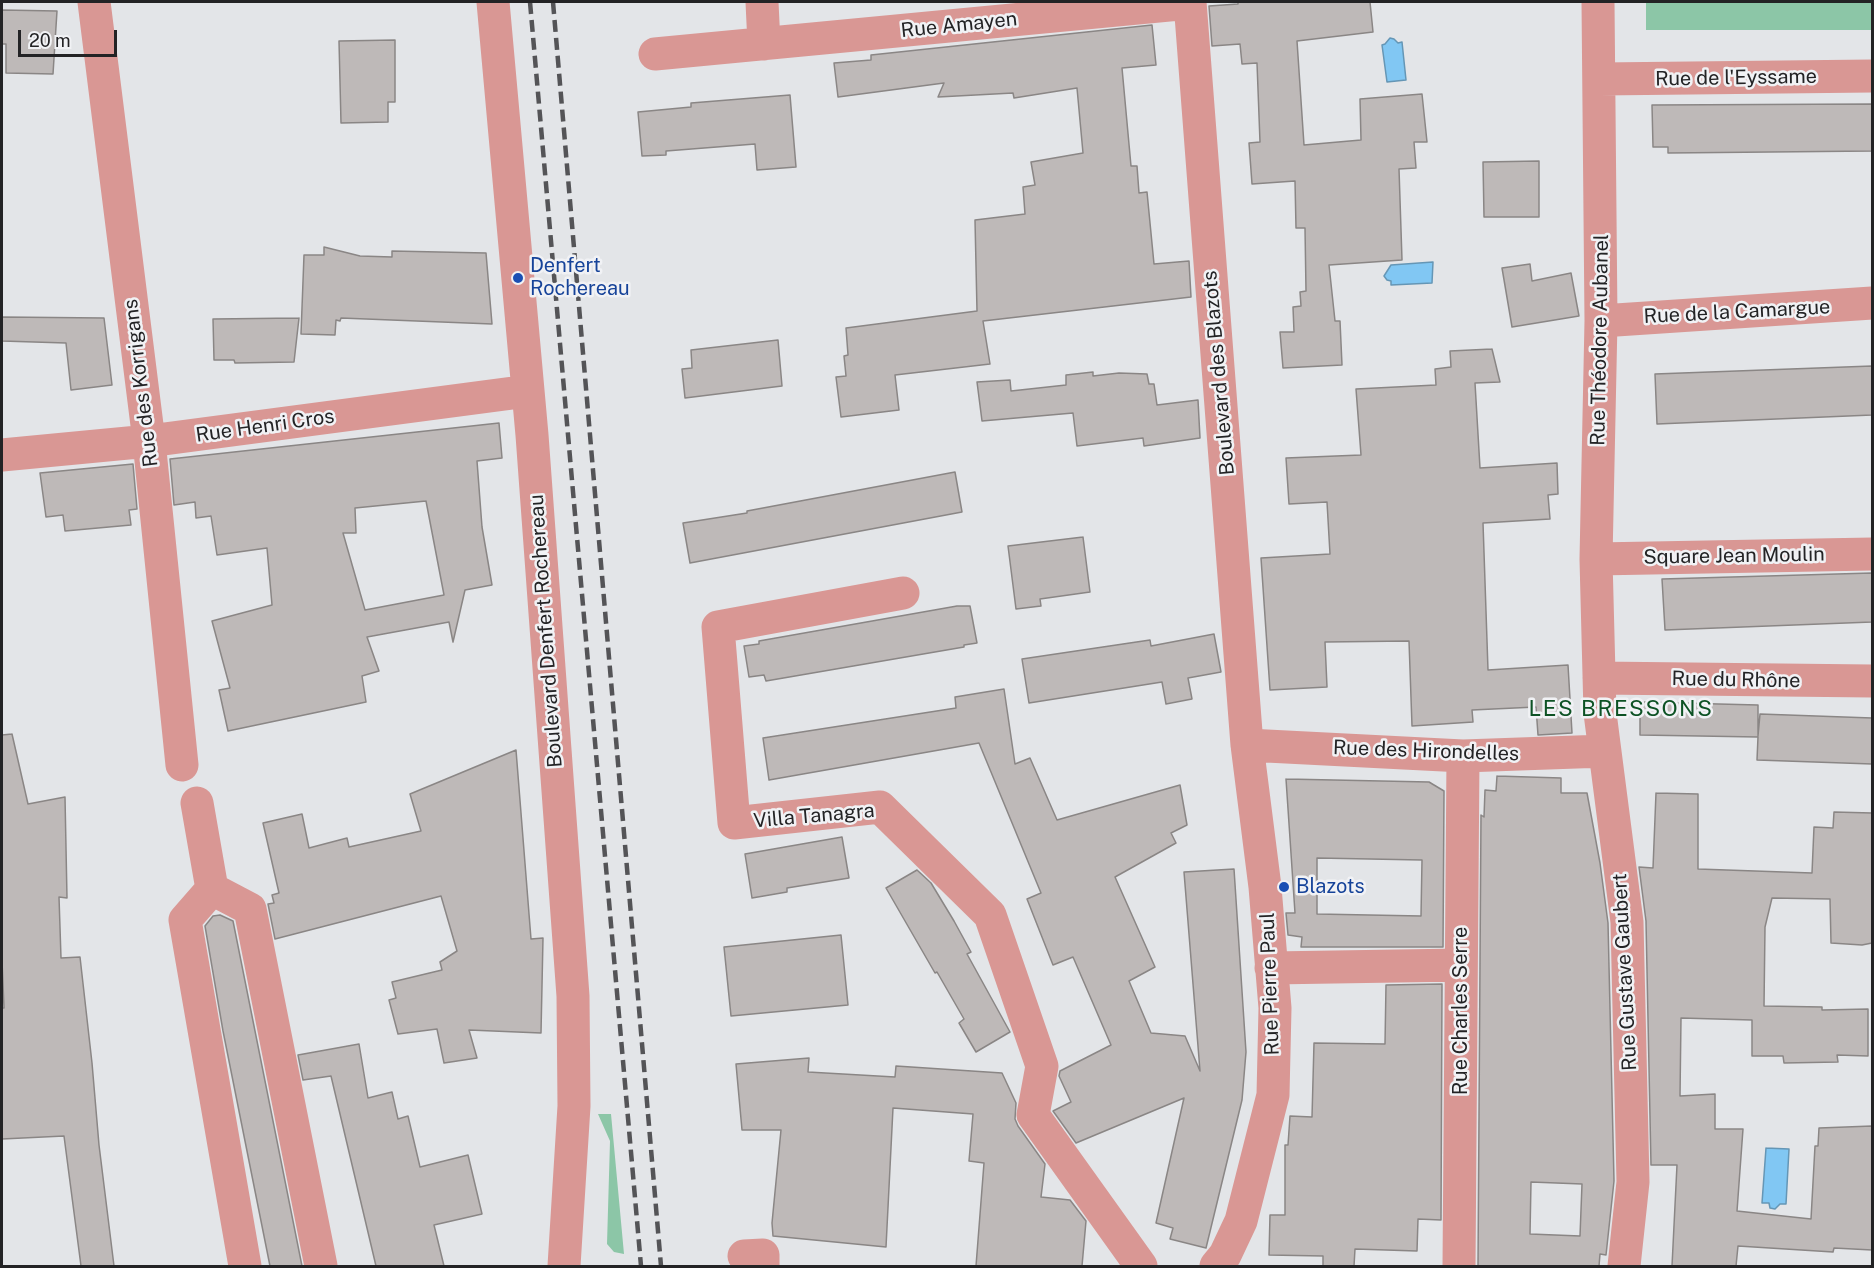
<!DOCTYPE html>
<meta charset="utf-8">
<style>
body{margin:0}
#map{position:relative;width:1874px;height:1268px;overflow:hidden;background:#e3e5e8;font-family:"Public Sans",sans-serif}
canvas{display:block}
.frame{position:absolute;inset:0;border:3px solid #232325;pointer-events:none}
.scale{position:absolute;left:18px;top:30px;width:99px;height:27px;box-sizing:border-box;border:3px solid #232325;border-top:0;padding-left:8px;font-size:18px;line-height:21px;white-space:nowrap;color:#232325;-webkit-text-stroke:4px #f1f2f5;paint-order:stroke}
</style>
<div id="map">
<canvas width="1874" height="1268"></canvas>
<div class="frame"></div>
<div class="scale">20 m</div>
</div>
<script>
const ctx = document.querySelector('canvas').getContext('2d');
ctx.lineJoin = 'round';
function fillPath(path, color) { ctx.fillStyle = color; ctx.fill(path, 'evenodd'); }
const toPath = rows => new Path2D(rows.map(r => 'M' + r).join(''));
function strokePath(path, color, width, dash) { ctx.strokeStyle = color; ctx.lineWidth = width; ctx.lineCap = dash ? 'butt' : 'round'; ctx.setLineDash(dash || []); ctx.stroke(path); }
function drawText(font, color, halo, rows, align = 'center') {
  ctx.font = font + ' "Public Sans",sans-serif'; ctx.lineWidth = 5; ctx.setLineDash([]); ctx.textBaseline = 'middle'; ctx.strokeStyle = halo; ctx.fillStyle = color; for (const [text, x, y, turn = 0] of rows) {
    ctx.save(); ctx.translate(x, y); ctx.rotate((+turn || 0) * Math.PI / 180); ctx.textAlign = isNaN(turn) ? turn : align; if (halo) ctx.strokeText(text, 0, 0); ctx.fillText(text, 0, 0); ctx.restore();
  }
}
fillPath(toPath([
 [1646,2,1872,2,1872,30,1646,30],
 [598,1114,611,1114,624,1254,614,1252,607,1244,610,1141]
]), '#8cc6a7');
const water = toPath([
 [1390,38,1394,39,1398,43,1402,42,1406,80,1387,82,1382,45,1385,44,1390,38],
 [1433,262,1432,283,1391,285,1391,281,1387,280,1384,276,1391,265,1433,262],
 [1766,1148,1789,1149,1786,1204,1780,1204,1775,1209,1770,1208,1769,1203,1762,1203,1766,1148]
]);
fillPath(water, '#81c7f3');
strokePath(water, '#6596b5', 1.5);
const building = toPath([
 [1238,2,1370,2,1373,32,1297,41,1304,145,1361,140,1360,99,1422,94,1427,142,1414,142,1416,168,1399,169,1402,260,1329,265,1335,321,1340,321,1342,365,1283,368,1280,332,1294,332,1293,307,1301,306,1300,292,1306,291,1305,228,1296,228,1295,181,1252,184,1249,143,1260,142,1257,63,1242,64,1240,44,1212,46,1209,6,1238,4,1238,2],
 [2,10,57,11,53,74,6,73,6,44,2,44,2,10],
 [1152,25,1156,65,1122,68,1131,166,1137,166,1139,193,1147,192,1154,264,1189,261,1191,297,983,321,990,364,895,375,899,410,841,417,836,377,846,376,844,356,848,355,846,328,977,311,975,220,1025,214,1023,187,1035,185,1031,162,1083,153,1077,88,1014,98,1013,93,938,97,944,83,838,97,834,63,871,60,871,55,1152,25],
 [395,40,395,102,388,102,388,122,341,123,339,41,395,40],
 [790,95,796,167,757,170,755,144,666,151,666,155,642,156,638,112,691,107,691,103,790,95],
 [1872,104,1872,151,1668,153,1668,147,1653,147,1652,105,1872,104],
 [1539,161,1539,217,1484,217,1483,162,1539,161],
 [324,247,360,256,392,257,392,251,486,253,492,324,341,318,340,321,336,320,335,335,301,334,304,255,324,255,324,247],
 [1530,264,1532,281,1571,273,1579,316,1512,327,1502,268,1530,264],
 [2,317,104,318,112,385,71,390,66,343,2,341,2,317],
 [299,318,294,362,235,363,234,360,214,360,213,319,299,318],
 [778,340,782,386,685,398,682,369,692,368,691,350,778,340],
 [1492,349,1500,382,1475,383,1480,468,1557,463,1558,494,1548,495,1550,519,1483,523,1488,670,1568,665,1572,733,1538,735,1536,707,1472,710,1473,722,1412,726,1409,641,1325,642,1327,687,1270,690,1261,558,1330,554,1327,502,1289,504,1286,458,1361,455,1356,389,1436,385,1435,369,1451,367,1450,351,1492,349],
 [1872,366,1872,415,1657,424,1655,374,1872,366],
 [1093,372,1093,376,1119,373,1147,374,1149,384,1154,384,1157,405,1198,400,1200,438,1144,446,1143,438,1077,446,1073,413,982,421,977,382,1010,380,1011,391,1066,385,1066,375,1093,372],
 [499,423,502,458,477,461,482,527,492,585,465,590,453,642,449,622,367,637,379,671,362,676,366,702,228,731,219,690,230,688,212,621,272,605,267,548,217,555,211,516,196,518,195,502,174,505,170,459,499,423],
 [426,501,444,595,365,610,343,533,356,533,355,508,426,501],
 [133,464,137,509,129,510,131,525,65,531,63,515,46,517,40,473,133,464],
 [955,472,962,512,690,563,683,523,747,513,747,511,955,472],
 [1083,537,1090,592,1040,599,1041,606,1016,609,1008,546,1083,537],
 [1872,573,1872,622,1665,630,1662,579,1872,573],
 [957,606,970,606,977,643,964,645,964,647,766,681,764,675,749,677,744,646,759,644,759,641,957,606],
 [1214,634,1221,672,1188,678,1192,699,1166,704,1162,682,1029,703,1022,659,1150,640,1151,646,1214,634],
 [1004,689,1015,764,1030,758,1057,820,1180,785,1187,825,1171,833,1176,843,1115,877,1155,967,1129,981,1151,1033,1185,1036,1200,1071,1184,872,1234,869,1246,1052,1242,1100,1206,1248,1170,1239,1173,1228,1156,1223,1184,1098,1076,1143,1053,1111,1071,1102,1059,1076,1060,1071,1111,1045,1073,957,1053,965,1027,899,1041,893,979,743,769,780,763,738,956,708,955,697,1004,689],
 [1640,702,1758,705,1758,736,1760,714,1872,718,1872,764,1757,760,1758,737,1640,735,1640,702],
 [12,734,28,804,65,797,67,898,59,897,61,958,80,957,92,1063,99,1145,114,1266,81,1266,64,1136,2,1139,2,1008,4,1008,2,961,2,735,12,734],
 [516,750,531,939,543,938,541,1033,469,1030,477,1058,444,1063,437,1029,398,1034,389,1000,396,998,392,982,442,970,440,962,457,951,441,896,275,939,268,904,274,903,272,895,279,893,263,823,302,814,309,848,347,838,349,847,421,831,410,794,516,750],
 [1497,776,1561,778,1561,793,1587,793,1600,863,1608,923,1614,1181,1606,1255,1600,1254,1599,1266,1478,1266,1481,815,1484,817,1485,790,1496,791,1497,776],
 [1531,1182,1582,1184,1580,1236,1530,1234,1531,1182],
 [1286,779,1429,782,1444,791,1443,947,1301,947,1302,937,1288,935,1286,913,1295,913,1286,779],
 [1317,858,1422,860,1421,916,1317,914,1317,858],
 [1656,793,1698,794,1698,869,1812,873,1814,827,1833,828,1834,812,1872,813,1872,943,1862,945,1831,943,1830,899,1772,898,1765,927,1764,1006,1822,1007,1822,1010,1868,1009,1868,1056,1837,1055,1838,1062,1784,1063,1783,1056,1752,1056,1752,1020,1681,1018,1680,1096,1715,1094,1715,1129,1743,1129,1737,1211,1811,1219,1815,1146,1818,1146,1819,1128,1872,1126,1872,1250,1834,1248,1833,1252,1738,1246,1736,1266,1672,1266,1677,1165,1651,1165,1646,921,1639,867,1653,868,1656,793],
 [842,837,849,878,787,888,787,892,752,898,745,854,842,837],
 [917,870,931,883,954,921,971,952,967,954,1010,1032,976,1052,959,1023,964,1019,937,972,935,973,886,888,917,870],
 [220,915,233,921,302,1266,270,1266,223,1031,205,926,213,916,220,915],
 [841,935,848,1005,731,1016,724,947,841,935],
 [1442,984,1441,1220,1418,1219,1417,1251,1355,1249,1354,1266,1323,1266,1323,1256,1269,1255,1270,1215,1285,1215,1285,1145,1288,1145,1290,1116,1312,1117,1314,1043,1385,1044,1386,985,1442,984],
 [359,1044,368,1098,392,1092,398,1119,408,1116,420,1167,468,1155,482,1214,434,1225,444,1266,376,1266,331,1076,303,1080,298,1055,359,1044],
 [809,1058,808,1072,895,1077,896,1066,1002,1073,1016,1103,1015,1119,1018,1126,1045,1164,1041,1197,1070,1200,1086,1221,1082,1266,976,1266,984,1163,969,1161,973,1114,893,1108,886,1247,773,1236,772,1223,781,1130,742,1130,736,1064,809,1058]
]);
fillPath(building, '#beb9b8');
strokePath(building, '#8a8685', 1.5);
strokePath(toPath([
 [94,2,149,441,182,765],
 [493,2,532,435,573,996,574,1106,564,1266],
 [762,2,764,44],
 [1190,2,1247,745,1265,887,1275,1008,1273,1095,1241,1221,1225,1255,1216,1266],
 [1598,2,1601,321,1596,559,1600,713,1627,922,1633,1182,1624,1266],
 [655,54,1190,3],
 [1600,79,1872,76],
 [1601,321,1872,303],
 [2,455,149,441,528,391],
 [1596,559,1872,554],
 [903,593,718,627,734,823,880,807,990,915,1042,1066,1033,1115,1141,1266],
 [1599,678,1872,681],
 [1247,745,1463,756,1605,751],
 [197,803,212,889,250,909,321,1266],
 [212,889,185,920,245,1266],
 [1271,968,1461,965],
 [744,1256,763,1255,763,1266],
 [1459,1266,1463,756]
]), '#d99794', 33);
strokePath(toPath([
 [530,2,641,1266],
 [553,2,661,1266]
]), '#545457', 4.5, [12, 6]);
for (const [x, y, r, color] of [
 [518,278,6,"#1a4fb4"],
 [1284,887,6,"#1a4fb4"]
]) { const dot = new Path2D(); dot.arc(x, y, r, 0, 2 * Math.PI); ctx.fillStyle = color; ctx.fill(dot); strokePath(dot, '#f1f2f5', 2); }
drawText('20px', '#232325', '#f1f2f5', [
 ["Rue Amayen",959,25,-6],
 ["Rue de l'Eyssame",1736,78,-1],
 ["Rue de la Camargue",1737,312,-3],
 ["Rue Théodore Aubanel",1600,340,-89],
 ["Boulevard des Blazots",1219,373,-95],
 ["Rue des Korrigans",141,383,-97],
 ["Rue Henri Cros",265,426,-8],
 ["Square Jean Moulin",1734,556,-1],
 ["Boulevard Denfert Rochereau",546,631,-94],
 ["Rue du Rhône",1736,680,1],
 ["Rue des Hirondelles",1426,751,2],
 ["Villa Tanagra",814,816,-5],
 ["Rue Gustave Gaubert",1625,972,-93],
 ["Rue Pierre Paul",1270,984,-92],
 ["Rue Charles Serre",1461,1011,-90]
]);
drawText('20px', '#164399', '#f1f2f5', [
 ["Denfert",530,266],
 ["Rochereau",530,289],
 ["Blazots",1296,887]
], 'left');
ctx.letterSpacing = '1.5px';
drawText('22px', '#0d5224', '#f1f2f5', [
 ["LES BRESSONS",1621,709]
]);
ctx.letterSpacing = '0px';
</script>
